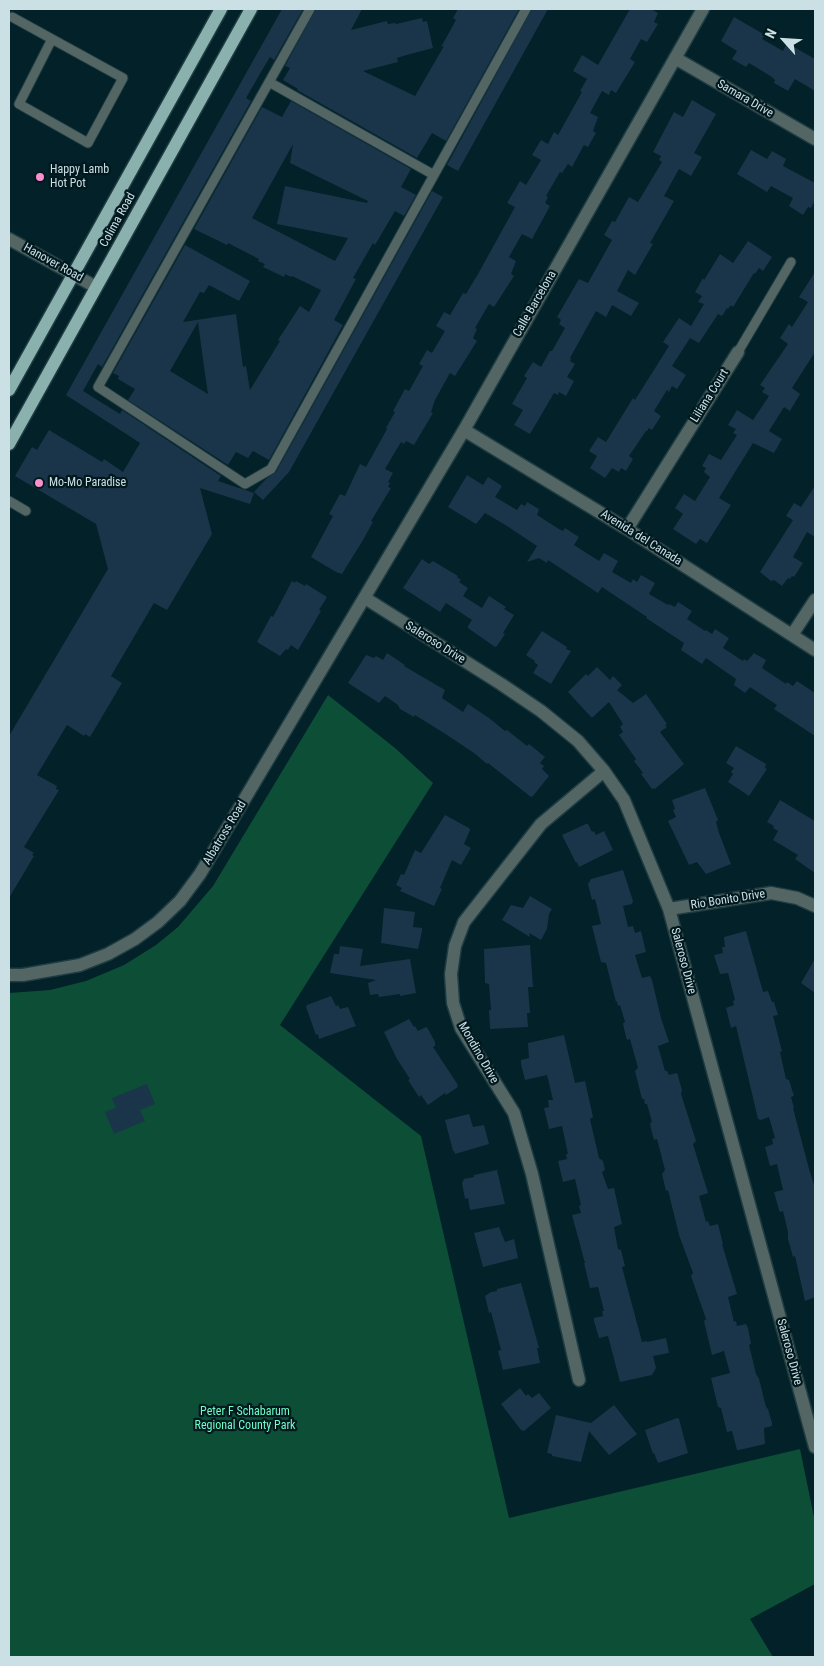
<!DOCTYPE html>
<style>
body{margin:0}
#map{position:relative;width:824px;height:1666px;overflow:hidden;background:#022128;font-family:"Roboto Condensed",sans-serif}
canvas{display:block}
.frame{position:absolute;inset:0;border:10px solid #cae0e5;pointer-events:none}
.north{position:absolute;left:759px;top:15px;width:50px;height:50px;-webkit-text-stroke:4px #00181e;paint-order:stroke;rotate:296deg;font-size:14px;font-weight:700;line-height:20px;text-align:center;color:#cae0e5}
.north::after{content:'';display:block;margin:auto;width:18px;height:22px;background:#cae0e5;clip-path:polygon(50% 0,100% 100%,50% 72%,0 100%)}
</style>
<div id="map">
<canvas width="824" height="1666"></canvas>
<div class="frame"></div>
<div class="north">N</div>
</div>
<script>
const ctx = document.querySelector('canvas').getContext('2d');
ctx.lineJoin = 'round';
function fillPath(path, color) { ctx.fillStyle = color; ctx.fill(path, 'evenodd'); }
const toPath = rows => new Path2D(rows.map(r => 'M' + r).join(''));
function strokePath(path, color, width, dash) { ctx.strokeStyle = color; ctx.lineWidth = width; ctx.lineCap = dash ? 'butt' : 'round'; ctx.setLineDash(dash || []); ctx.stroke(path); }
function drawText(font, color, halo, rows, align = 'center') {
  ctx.font = font + ' "Roboto Condensed",sans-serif'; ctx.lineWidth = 4.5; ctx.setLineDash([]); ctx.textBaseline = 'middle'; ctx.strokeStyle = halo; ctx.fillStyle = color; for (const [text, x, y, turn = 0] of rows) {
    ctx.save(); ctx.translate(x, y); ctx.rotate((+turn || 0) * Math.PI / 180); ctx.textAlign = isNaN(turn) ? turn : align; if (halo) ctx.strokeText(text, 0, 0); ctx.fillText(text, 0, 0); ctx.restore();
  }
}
fillPath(toPath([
 [328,695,395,748,433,783,280,1025,421,1136,509,1518,800,1449,815,1522,815,1584,750,1619,773,1657,9,1657,9,993,50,990,86,981,124,965,156,945,178,927,213,886]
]), '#0d4e37');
fillPath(toPath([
 [282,9,303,9,274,60,270,57,261,72,246,98,251,101,102,367,98,364,83,391,120,414,122,410,221,476,218,481,254,493,250,504,200,488,212,534,167,610,154,603,111,676,122,683,90,737,85,734,84,736,67,725,37,775,57,786,56,789,59,790,24,847,34,853,32,855,34,856,9,898,9,736,108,569,96,524,15,476,32,447,37,450,49,430,102,462,104,459,123,472,140,443,66,395],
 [316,9,362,9,351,30,387,21,388,24,395,23,396,24,422,18,423,22,427,21,433,48,403,56,397,58,398,62,363,71,415,96,444,46,441,47,456,20,453,18,458,9,519,9,446,141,432,133,417,158,297,90,298,89,283,80,290,68,285,66],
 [532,9,548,9,458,171,447,165],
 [630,9,651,9,658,13,654,22,658,24,647,42,641,39,630,59,635,62,616,93,611,90,609,95,602,91,590,113,598,117,593,131,596,133,588,147,584,145,572,167,568,164,562,173,560,172,546,196,548,197,545,203,550,206,532,239,522,234,509,257,516,261,511,274,514,276,494,307,489,304,475,328,477,329,473,338,477,341,455,376,450,373,435,400,431,412,433,413,414,445,406,441,404,444,401,442,385,469,393,473,388,482,390,483,388,487,391,488,371,521,373,522,363,540,342,574,336,572,311,557,333,516,329,514,340,494,345,496,360,464,366,467,387,429,386,428,395,412,393,411,405,389,409,391,423,366,419,364,427,350,432,353,445,331,436,326,444,312,450,315,463,293,466,294,478,274,515,207,507,203,520,181,526,185,541,160,532,155,541,140,548,144,554,132,558,135,582,92,580,91,587,79,573,71,582,55,598,65],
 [734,17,765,35,762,39,783,51,787,43,815,59,815,91,795,79,788,91,774,83,775,80,772,77,749,63,746,67,732,59,737,51,721,41],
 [692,100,716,114,694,153,702,157,691,176,679,169,664,196,674,201,650,243,653,244,635,275,628,270,617,291,639,303,631,316,612,305,606,317,596,311,570,358,571,359,570,361,575,364,567,377,574,381,566,396,559,392,558,395,554,393,530,434,514,425,523,410,512,404,527,378,524,376,533,362,541,367,550,351,552,351,565,328,559,324,561,320,557,317,579,279,588,283,612,240,604,235,612,221,615,222,629,197,638,202,662,162,659,160,661,156,653,152,674,112,683,117],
 [291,101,411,169,401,187,416,195,404,216,395,211,375,245,373,243,353,278,356,279,334,320,343,325,269,460,253,451,248,458,236,452,228,465,128,400,135,389,118,379,119,376,113,373,185,245,250,281,239,301,209,285,204,293,200,292,183,322,236,314,243,367,246,366,250,390,280,341,278,340,300,306,309,312,321,290,292,276,291,277,285,274,284,277,263,267,265,264,258,261,259,259,228,243,227,245,194,229,262,107,282,117],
 [293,144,290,163,368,201,367,203,285,186,277,224,348,238,335,261,252,218],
 [198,322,205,374,208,394,170,371],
 [751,150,767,159,772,151,786,159,783,166,815,183,815,200,811,208,808,207,803,215,789,206,793,198,771,186,767,192,737,174],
 [432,191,443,197,289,472,263,500,254,492,266,479,276,472],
 [748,241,772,257,763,271,759,268,755,274,754,273,733,307,731,305,728,309,727,308,722,316,718,314,699,343,690,338,672,366,686,375,677,389,672,386,669,392,667,390,654,411,661,416,652,430,649,428,647,431,646,431,629,456,633,459,626,471,621,468,619,472,612,468,605,478,590,468,597,456,589,451,598,437,606,442,633,398,635,400,669,346,663,342,679,318,691,326,704,304,698,302,702,296,695,292,703,278,704,280,720,254,733,263],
 [815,272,815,352,792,388,800,394,790,411,784,407,769,431,782,439,774,453,753,443,719,498,731,505,707,543,700,539,696,544,673,529,683,514,675,508,684,494,695,501,710,477,704,472,706,468,702,466,709,454,721,460,737,435,733,433,736,429,728,425,737,410,753,420,769,396,762,392,765,388,760,385,788,344,780,338,789,324,792,327,808,302,799,297],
 [467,475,483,485,488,477,502,486,495,497,517,510,521,504,525,506,527,502,539,509,537,515,559,529,563,531,565,528,579,537,574,545,599,561,604,553,618,561,612,572,631,583,633,579,637,582,641,575,655,583,649,594,668,605,669,604,675,607,678,602,692,611,687,619,705,631,706,630,712,634,715,629,729,638,723,648,743,661,744,659,747,661,754,653,766,660,762,668,786,684,787,682,793,686,797,681,815,693,815,736,774,709,777,705,750,687,745,693,734,685,736,679,706,658,702,664,681,650,684,643,646,618,647,617,602,587,598,593,548,560,547,563,539,558,527,562,537,546,507,526,485,513,476,524,448,507],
 [815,486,815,537,807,532,793,557,803,563,794,577,792,576,790,579,788,578,782,586,774,580,771,581,760,572,793,520,786,516,794,503,801,507],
 [422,559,429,564,433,561,458,576,457,577,461,580,459,582,468,588,463,596,482,608,489,596,506,607,504,609,514,615,503,633,505,634,497,646,495,647,468,628,468,626,472,620,446,603,440,612,403,588],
 [292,581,295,583,296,581,305,586,306,584,327,597,319,610,321,611,298,650,291,645,288,650,286,649,280,656,257,642,271,616,273,617],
 [542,631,567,647,566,649,571,651,551,684,533,673,538,665,534,662,535,661,526,655],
 [387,653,405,665,404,666,445,690,442,698,463,712,468,704,489,718,505,731,507,730,527,746,529,744,545,757,540,763,544,766,542,769,549,776,533,796,531,797,488,763,487,764,474,753,447,735,415,715,414,717,400,709,398,705,385,696,379,703,348,683,366,655,374,658,376,656,383,660],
 [597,667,610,680,613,676,622,685,617,690,633,703,646,694,667,724,665,725,667,727,660,732,684,764,655,789,654,788,652,789,641,774,643,773,634,761,636,759,619,735,623,732,620,727,623,724,609,702,593,717,591,717,568,692,586,674,588,676],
 [736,746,766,764,765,768,767,769,749,796,728,782,733,774,731,772,734,768,726,763],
 [705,788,718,820,716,822,719,833,731,864,706,874,697,862,689,865,668,821,676,817,673,810,675,809,672,800],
 [780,800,815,821,815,873,795,859,798,855,773,840,778,831,773,828,774,826,767,822],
 [445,815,469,828,470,830,464,844,471,848,461,865,452,860,440,888,442,889,434,906,400,891,402,888,396,885,401,874,404,875,415,850,421,853],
 [586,824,588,824,592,832,594,831,596,835,604,831,613,850,579,867,577,862,576,863,562,835],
 [623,870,633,901,632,904,623,906,628,927,633,926,635,933,641,931,646,952,635,955,642,978,650,976,652,980,661,1018,669,1042,658,1046,665,1071,667,1071,669,1075,677,1073,678,1076,682,1090,681,1094,696,1141,693,1144,708,1193,699,1196,706,1222,708,1221,710,1226,718,1224,723,1244,722,1244,737,1294,728,1297,734,1322,736,1321,737,1326,746,1324,748,1328,751,1344,749,1345,756,1374,759,1379,766,1407,768,1409,772,1423,772,1426,764,1428,765,1444,739,1450,737,1450,732,1431,727,1432,721,1408,718,1407,711,1378,730,1373,724,1351,712,1355,704,1321,706,1319,691,1276,693,1273,679,1235,668,1190,666,1191,662,1174,665,1170,657,1139,654,1140,651,1129,650,1123,652,1122,647,1104,645,1104,644,1099,642,1099,635,1071,638,1068,630,1039,627,1040,624,1029,623,1023,625,1022,620,1005,618,1006,617,1001,616,1002,606,963,601,962,592,926,601,924,595,899,592,900,588,884,591,879],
 [530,896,552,909,549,914,547,929,541,940,529,933,530,937,502,920,511,905,523,908],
 [384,908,415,912,413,927,422,928,422,931,418,949,381,943],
 [746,931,763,992,768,991,772,1002,774,1002,778,1015,773,1016,782,1051,780,1052,786,1079,789,1080,794,1096,791,1097,794,1108,793,1108,809,1169,815,1188,815,1297,805,1301,795,1256,793,1257,788,1239,788,1232,783,1211,780,1212,779,1210,774,1192,783,1190,777,1164,770,1166,765,1147,771,1145,773,1144,772,1139,775,1138,769,1117,761,1120,758,1119,736,1026,731,1028,726,1008,734,1005,733,1001,735,1000,728,973,720,974,714,955,723,953,722,947,725,947,724,937],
 [530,945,533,987,528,987,530,1013,527,1013,528,1027,490,1029,489,1010,491,1010,489,984,485,983,484,949],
 [340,946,363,949,360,966,410,959,416,993,400,996,400,994,379,997,378,994,370,995,368,983,376,980,330,973,334,954,339,954],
 [815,959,815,993,801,983],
 [331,996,336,1006,338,1005,340,1009,348,1007,356,1026,319,1039,318,1034,316,1035,306,1007,307,1005],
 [409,1019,414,1027,415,1026,418,1031,426,1027,428,1029,435,1042,435,1046,433,1047,458,1085,457,1086,458,1087,446,1095,445,1093,428,1105,421,1095,419,1097,408,1080,410,1079,397,1059,384,1032],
 [564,1035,575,1083,585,1081,593,1117,590,1119,599,1158,603,1161,605,1170,602,1172,608,1189,614,1188,622,1224,614,1227,618,1249,621,1250,625,1266,622,1267,642,1342,647,1341,647,1342,666,1338,669,1353,653,1356,656,1368,652,1375,620,1382,608,1336,599,1338,594,1321,594,1318,603,1316,602,1311,604,1311,598,1287,590,1288,584,1263,585,1263,572,1215,581,1213,579,1206,581,1205,575,1179,563,1182,558,1161,567,1159,566,1154,568,1154,562,1126,549,1129,544,1108,549,1107,548,1100,553,1100,547,1075,525,1080,521,1064,521,1060,529,1058,528,1043],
 [147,1084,155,1104,140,1110,145,1121,114,1134,105,1112,116,1108,112,1098],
 [469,1114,473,1127,484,1125,489,1144,455,1154,454,1151,453,1151,445,1120],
 [497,1170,505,1204,470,1210,468,1198,465,1199,462,1183,464,1179,474,1177,474,1175],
 [499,1227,505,1242,514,1239,518,1258,483,1267,474,1233],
 [521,1283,539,1348,537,1348,540,1363,503,1370,498,1351,501,1350,491,1312,489,1313,485,1296,491,1292,497,1291,497,1289],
 [520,1388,526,1396,528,1394,532,1398,539,1393,551,1408,524,1431,521,1430,501,1404],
 [614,1405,637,1434,624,1444,609,1455,589,1431,581,1462,552,1456,552,1454,547,1453,556,1415,591,1423],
 [677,1418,679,1419,688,1453,658,1463,654,1453,653,1454,645,1430]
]), '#1a3549');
const service = toPath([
 [310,9,98,387,245,484,271,469,526,9],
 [12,17,52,39,123,78,88,143,19,104,52,39],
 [269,82,434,175],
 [738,352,791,262],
 [9,501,26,511]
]);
const minor = toPath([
 [675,58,815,139],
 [464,430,627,529,815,650],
 [627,529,738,352],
 [365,598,501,684,541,711,578,741,604,771,624,800,669,909,815,1447],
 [792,635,815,600],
 [669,909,771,893,797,898,815,906],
 [9,975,23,975,80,965,108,954,135,939,158,922,180,901,200,874,464,430,703,9],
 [579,1380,532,1174,514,1113,461,1028,453,1003,451,974,455,946,464,922,541,824,604,771]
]);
const tertiary = toPath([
 [9,239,96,287]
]);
const primary = toPath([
 [9,390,221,9],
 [9,444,251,9]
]);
strokePath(service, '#1e3c42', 11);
strokePath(minor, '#1e3c42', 15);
strokePath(tertiary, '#1e3c42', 15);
strokePath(primary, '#1e3c42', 15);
strokePath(service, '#546664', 9);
strokePath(minor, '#546664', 12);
strokePath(tertiary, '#546664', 12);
strokePath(primary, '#8bb1ae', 12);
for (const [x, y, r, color] of [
 [40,177,5,"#f890cd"],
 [39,483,5,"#f890cd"]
]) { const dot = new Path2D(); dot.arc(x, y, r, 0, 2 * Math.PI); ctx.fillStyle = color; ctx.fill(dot); strokePath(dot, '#00181e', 2); }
drawText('12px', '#cae0e5', '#00181e', [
 ["Samara Drive",745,99,30],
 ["Colima Road",118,220,-61],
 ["Hanover Road",53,263,29],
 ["Calle Barcelona",535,304,-60],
 ["Liliana Court",710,396,-58],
 ["Avenida del Canada",641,538,32],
 ["Saleroso Drive",435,643,32],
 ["Albatross Road",225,833,-59],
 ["Rio Bonito Drive",728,900,-9],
 ["Saleroso Drive",683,961,75],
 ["Mondino Drive",478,1053,60],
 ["Saleroso Drive",789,1352,75]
]);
drawText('12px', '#cae0e5', '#00181e', [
 ["Happy Lamb",50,170],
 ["Hot Pot",50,184],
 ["Mo-Mo Paradise",49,483]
], 'left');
drawText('12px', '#70ffc6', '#00181e', [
 ["Peter F Schabarum",245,1412],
 ["Regional County Park",245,1426]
]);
</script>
